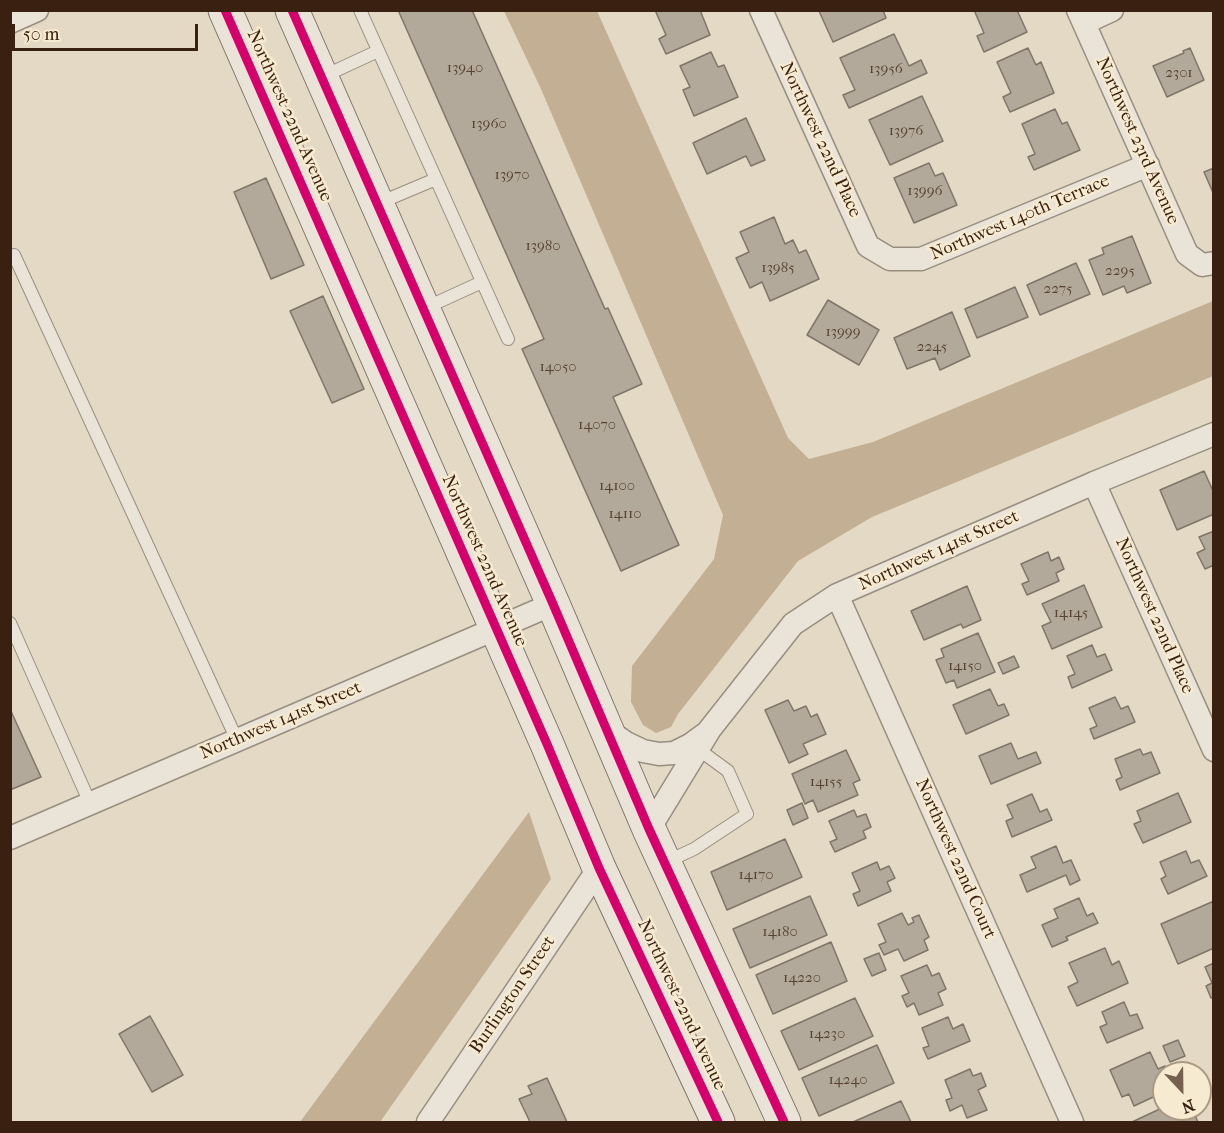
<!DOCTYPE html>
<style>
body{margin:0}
#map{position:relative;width:1224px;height:1133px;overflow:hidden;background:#e4d9c4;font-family:"IM FELL French Canon",serif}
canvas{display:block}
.frame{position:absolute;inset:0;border:12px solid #3a2011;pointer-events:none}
.north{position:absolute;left:1152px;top:1061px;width:60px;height:60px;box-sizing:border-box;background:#f6ead0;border:2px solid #ab9984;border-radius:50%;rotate:158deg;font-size:16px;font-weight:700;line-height:24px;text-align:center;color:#3a2011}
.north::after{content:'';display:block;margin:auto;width:21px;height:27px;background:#766150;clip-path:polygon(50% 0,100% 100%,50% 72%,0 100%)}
.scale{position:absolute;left:12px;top:24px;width:186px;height:27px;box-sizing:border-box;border:3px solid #3a2011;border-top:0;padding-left:8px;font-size:18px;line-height:21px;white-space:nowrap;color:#3a2011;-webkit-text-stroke:4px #f6ead0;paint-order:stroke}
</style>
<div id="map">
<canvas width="1224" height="1133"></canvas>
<div class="frame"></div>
<div class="north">N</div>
<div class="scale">50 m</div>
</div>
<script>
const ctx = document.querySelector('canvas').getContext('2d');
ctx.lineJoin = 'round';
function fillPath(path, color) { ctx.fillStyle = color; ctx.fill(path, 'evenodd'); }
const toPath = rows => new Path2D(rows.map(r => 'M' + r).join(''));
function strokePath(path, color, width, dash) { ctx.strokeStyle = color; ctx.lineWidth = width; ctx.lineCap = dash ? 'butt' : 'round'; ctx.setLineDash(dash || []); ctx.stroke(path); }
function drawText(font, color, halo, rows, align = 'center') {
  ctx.font = font + ' "IM FELL French Canon",serif'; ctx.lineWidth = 5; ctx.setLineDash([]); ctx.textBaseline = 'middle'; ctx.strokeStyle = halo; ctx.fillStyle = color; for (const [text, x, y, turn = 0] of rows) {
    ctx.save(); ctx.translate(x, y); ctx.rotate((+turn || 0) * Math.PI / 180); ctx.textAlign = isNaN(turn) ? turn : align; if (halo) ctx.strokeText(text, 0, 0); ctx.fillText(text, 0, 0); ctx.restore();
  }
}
fillPath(toPath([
 [504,11,597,11,788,438,809,459,873,442,1213,301,1213,376,872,517,798,561,678,714,671,727,656,733,643,725,631,702,632,666,714,559,723,515,541,89],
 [529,812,551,879,380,1122,300,1122]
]), '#c2af94');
const building = toPath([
 [398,10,472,10,605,309,608,308,642,384,613,397,679,545,621,571,522,349,544,339,398,10],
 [655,10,700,10,710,35,666,54,659,39,666,35,655,10],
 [820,10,883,10,886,18,833,42,819,11,820,10],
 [974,10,1017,10,1027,32,984,52,977,36,984,33,974,10],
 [894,34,909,66,921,60,927,73,849,108,843,95,855,90,840,58,894,34],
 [1028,48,1036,65,1041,62,1054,93,1010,112,1003,97,1011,93,997,62,1028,48],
 [1190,48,1204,80,1167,97,1153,66,1184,53,1183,51,1190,48],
 [711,52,718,67,724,65,738,97,694,116,683,90,690,87,680,66,711,52],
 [922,96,943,141,890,165,869,120,922,96],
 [1055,109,1062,124,1067,122,1080,150,1034,170,1028,157,1035,154,1022,124,1055,109],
 [746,118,765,160,751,166,746,156,707,174,693,143,746,118],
 [929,163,935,176,943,173,957,205,914,223,894,178,929,163],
 [1214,168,1214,195,1204,172,1214,168],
 [266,178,304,265,271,279,234,192,266,178],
 [774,217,785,244,793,240,799,253,806,250,819,279,770,301,762,282,750,288,736,258,749,252,740,232,774,217],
 [1132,236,1151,283,1127,293,1124,286,1103,295,1089,260,1104,254,1102,248,1132,236],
 [1076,263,1090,294,1040,315,1027,285,1076,263],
 [1015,287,1028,317,977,338,965,309,1015,287],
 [323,296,364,389,332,403,290,311,323,296],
 [828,300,879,330,859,365,807,335,828,300],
 [952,312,970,356,940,370,935,358,907,369,894,338,952,312],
 [1204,471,1214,493,1214,514,1177,530,1160,490,1204,471],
 [1214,531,1214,565,1205,569,1197,553,1205,549,1199,537,1214,531],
 [1048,552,1051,561,1059,557,1064,569,1056,573,1059,581,1027,595,1022,584,1029,581,1021,564,1048,552],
 [1084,585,1102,627,1052,649,1042,626,1051,622,1042,604,1084,585],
 [967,586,981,620,963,628,961,624,924,640,911,611,967,586],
 [978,633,995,672,957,688,954,680,946,683,936,660,944,657,941,649,978,633],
 [1092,645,1097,657,1105,654,1112,670,1072,688,1068,677,1075,674,1067,656,1092,645],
 [1014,656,1019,667,1003,674,998,663,1014,656],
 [990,689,998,706,1004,704,1009,715,966,734,953,705,990,689],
 [1115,697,1121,709,1128,706,1135,722,1094,739,1090,729,1097,726,1089,708,1115,697],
 [788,700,794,711,806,706,811,717,817,714,826,734,803,744,808,754,789,763,765,710,788,700],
 [10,709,41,777,10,790,10,709],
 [1011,743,1018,759,1036,752,1041,763,991,784,979,756,1011,743],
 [1140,749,1143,755,1151,752,1160,773,1120,790,1116,780,1122,777,1115,759,1140,749],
 [846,750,860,780,853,783,858,795,818,812,813,800,805,804,792,774,846,750],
 [1178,793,1191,822,1143,843,1134,824,1141,821,1137,811,1178,793],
 [1032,794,1040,812,1047,809,1052,820,1012,837,1006,821,1013,818,1007,805,1032,794],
 [802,803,808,818,793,825,787,810,802,803],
 [854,810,857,817,866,814,871,827,863,831,866,838,835,852,830,842,837,839,829,821,854,810],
 [785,839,802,877,727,910,711,872,785,839],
 [1056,846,1063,863,1071,860,1080,880,1070,885,1066,875,1027,892,1020,875,1036,868,1031,857,1056,846],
 [1186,851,1191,863,1199,860,1207,876,1168,894,1161,879,1166,876,1160,862,1186,851],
 [877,862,880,870,889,866,895,878,887,882,891,891,858,906,853,894,860,891,852,873,877,862],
 [810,896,827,935,750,968,733,929,810,896],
 [1079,898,1087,916,1093,913,1098,923,1066,937,1068,940,1052,947,1042,925,1058,918,1054,909,1079,898],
 [1214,901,1214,948,1178,964,1161,924,1214,901],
 [902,913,908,925,914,922,912,918,919,915,929,937,924,940,928,950,904,961,898,949,884,955,879,945,886,942,878,924,902,913],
 [831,942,847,981,773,1014,756,975,831,942],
 [1105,948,1112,965,1119,961,1128,983,1077,1006,1068,987,1078,982,1069,963,1105,948],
 [879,953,886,970,872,976,864,959,879,953],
 [1214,963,1214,997,1211,998,1206,986,1212,983,1205,967,1214,963],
 [927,965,932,976,939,973,946,989,938,993,943,1005,919,1015,914,1003,907,1007,902,996,909,993,901,976,927,965],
 [855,998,873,1036,799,1070,781,1031,855,998],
 [1124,1002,1130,1016,1137,1014,1143,1028,1107,1043,1100,1027,1107,1024,1102,1012,1124,1002],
 [150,1016,183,1075,152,1092,119,1034,150,1016],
 [948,1017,953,1029,963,1024,970,1041,928,1059,923,1048,929,1046,922,1028,948,1017],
 [1178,1040,1185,1056,1170,1062,1163,1046,1178,1040],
 [877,1045,894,1083,819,1116,802,1078,877,1045],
 [1150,1052,1158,1069,1165,1066,1168,1073,1164,1073,1164,1092,1134,1106,1129,1094,1122,1097,1110,1070,1150,1052],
 [970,1069,973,1076,981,1073,986,1086,978,1090,987,1110,967,1118,962,1105,950,1111,946,1100,952,1098,945,1080,970,1069],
 [547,1078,567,1122,530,1122,519,1099,532,1094,528,1086,547,1078],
 [901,1101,911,1122,853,1122,901,1101],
 [1164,1107,1164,1109,1192,1109,1198,1122,1132,1122,1164,1107]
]);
fillPath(building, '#b2a99a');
strokePath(building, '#7f7569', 1.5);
const lane = toPath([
 [360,10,508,339],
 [322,77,378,51],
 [379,203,436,179],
 [14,255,237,740],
 [423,309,482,282],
 [10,623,90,803],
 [666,862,694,849,747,814,728,771,698,749]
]);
const street = toPath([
 [761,10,868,246,890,259,921,259,1148,165],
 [1078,10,1187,254,1202,265,1214,263],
 [10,22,37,10],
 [1084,23,1112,10],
 [1094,483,1214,750],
 [837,595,1072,1122],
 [606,729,626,743,643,751,659,754,674,753,690,745,705,734],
 [649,829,710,729,793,624,837,595,1094,483,1214,434],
 [10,838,553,604],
 [428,1122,599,868]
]);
const secondary = toPath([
 [225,10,547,744,599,868,718,1122],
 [292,10,553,604,649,829,784,1122]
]);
strokePath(lane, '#988e80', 14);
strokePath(street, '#988e80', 25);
strokePath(secondary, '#7f7569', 35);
strokePath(lane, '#e9e3d8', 12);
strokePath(street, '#e9e3d8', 22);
strokePath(secondary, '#e9e3d8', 33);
strokePath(toPath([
 [225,10,547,744,599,868,718,1122],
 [292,10,553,604,649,829,784,1122]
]), '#d6006c', 9);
drawText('15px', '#584233', null, [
 ["13940",465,68],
 ["13956",886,69],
 ["2301",1179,73],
 ["13960",489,124],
 ["13976",906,131],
 ["13970",512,175],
 ["13996",925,191],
 ["13980",543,246],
 ["13985",778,268],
 ["2295",1120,271],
 ["2275",1058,289],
 ["13999",843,332],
 ["2245",932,347],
 ["14050",558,367],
 ["14070",597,425],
 ["14100",617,486],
 ["14110",625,514],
 ["14145",1071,613],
 ["14150",965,666],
 ["14155",826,782],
 ["14170",756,875],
 ["14180",780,932],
 ["14220",802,978],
 ["14230",827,1034],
 ["14240",848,1080]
]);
drawText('18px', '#3a2011', '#f6ead0', [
 ["Northwest 22nd Avenue",289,116,66],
 ["Northwest 22nd Place",820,140,65],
 ["Northwest 23rd Avenue",1137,141,66],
 ["Northwest 140th Terrace",1020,218,-23],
 ["Northwest 141st Street",939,551,-24],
 ["Northwest 22nd Avenue",484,561,66],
 ["Northwest 22nd Place",1154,616,66],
 ["Northwest 141st Street",281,721,-23],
 ["Northwest 22nd Court",955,859,66],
 ["Burlington Street",513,995,-56],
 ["Northwest 22nd Avenue",681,1005,65]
]);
</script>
